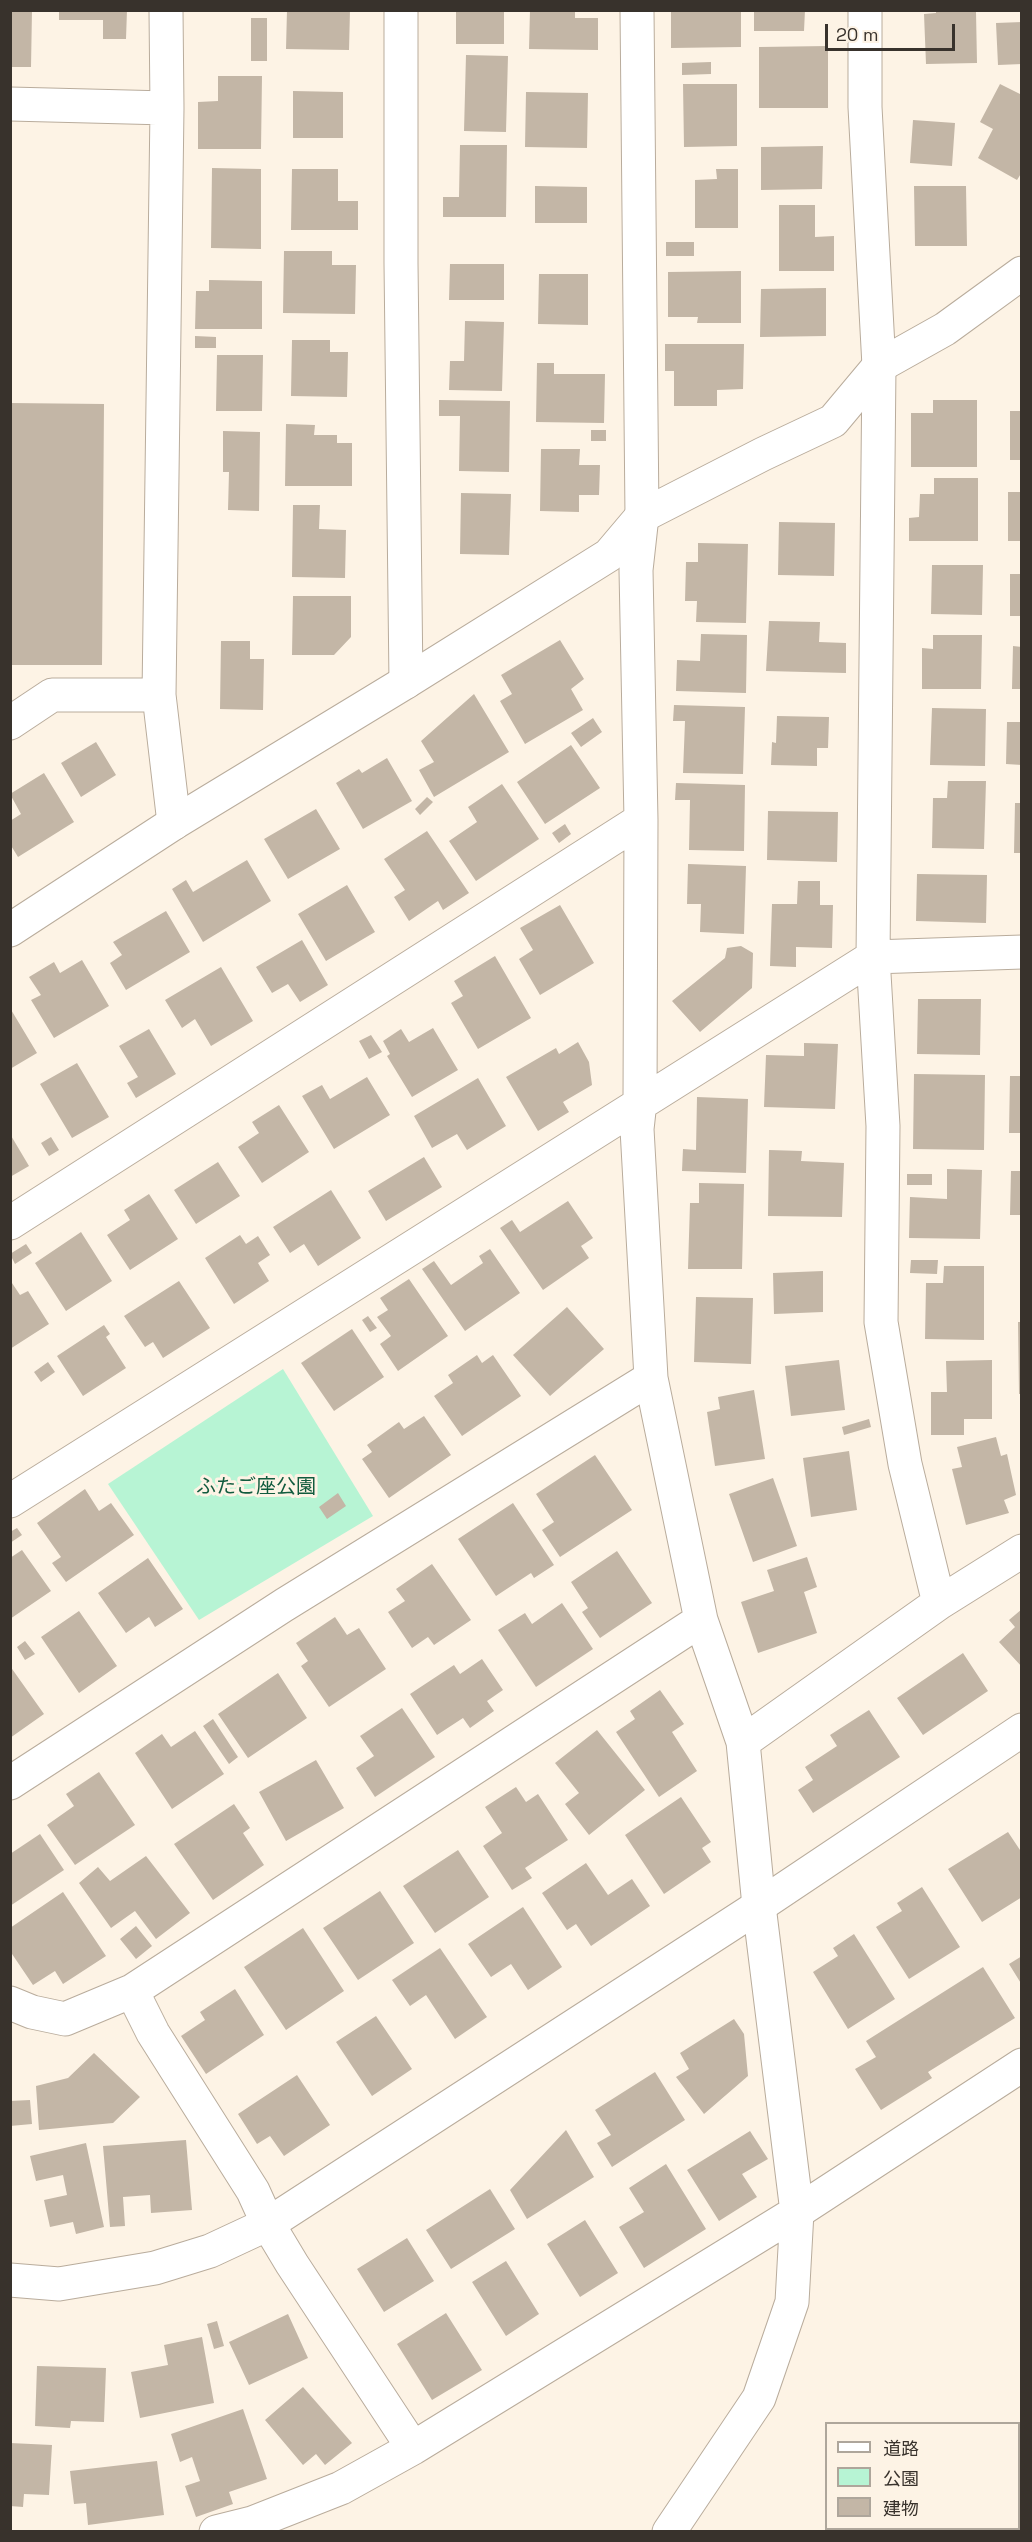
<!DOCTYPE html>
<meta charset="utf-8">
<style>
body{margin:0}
#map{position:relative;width:1032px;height:2542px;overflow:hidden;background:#fdf3e5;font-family:"Space Grotesk","Noto Sans JP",sans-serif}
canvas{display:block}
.frame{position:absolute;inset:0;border:12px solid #38322c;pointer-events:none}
.legend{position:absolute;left:825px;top:2422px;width:195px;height:108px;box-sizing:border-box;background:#fdf3e5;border:2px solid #aea69b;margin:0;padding:8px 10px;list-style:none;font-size:18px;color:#38322c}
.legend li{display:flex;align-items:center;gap:12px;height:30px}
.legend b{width:30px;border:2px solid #aea69b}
.scale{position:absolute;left:825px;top:24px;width:130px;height:27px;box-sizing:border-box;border:3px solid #38322c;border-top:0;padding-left:8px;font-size:18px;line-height:21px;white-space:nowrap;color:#38322c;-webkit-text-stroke:4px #fdf3e5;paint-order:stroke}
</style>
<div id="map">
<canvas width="1032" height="2542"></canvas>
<div class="frame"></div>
<ul class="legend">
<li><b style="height:8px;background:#fff"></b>道路</li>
<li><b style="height:16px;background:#b7f4d4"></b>公園</li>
<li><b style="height:16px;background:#c3b6a6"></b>建物</li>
</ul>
<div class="scale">20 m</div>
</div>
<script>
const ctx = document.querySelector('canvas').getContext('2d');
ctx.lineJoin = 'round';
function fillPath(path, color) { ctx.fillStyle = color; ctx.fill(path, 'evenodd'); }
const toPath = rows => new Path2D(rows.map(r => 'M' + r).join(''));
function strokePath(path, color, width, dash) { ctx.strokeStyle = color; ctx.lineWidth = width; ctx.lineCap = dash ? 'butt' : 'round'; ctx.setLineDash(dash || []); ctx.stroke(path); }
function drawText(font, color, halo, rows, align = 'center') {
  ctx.font = font + ' "Space Grotesk","Noto Sans JP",sans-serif'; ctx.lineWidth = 6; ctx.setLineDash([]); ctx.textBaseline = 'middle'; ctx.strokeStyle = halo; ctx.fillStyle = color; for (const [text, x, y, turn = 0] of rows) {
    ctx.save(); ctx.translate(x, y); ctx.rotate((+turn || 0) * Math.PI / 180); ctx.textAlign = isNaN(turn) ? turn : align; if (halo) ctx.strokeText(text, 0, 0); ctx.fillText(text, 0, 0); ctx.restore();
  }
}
fillPath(toPath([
 [283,1369,373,1516,199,1620,108,1484]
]), '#b7f4d4');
fillPath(toPath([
 [10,10,32,10,31,67,10,67],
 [59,10,127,10,126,39,103,39,103,20,59,20],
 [287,10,350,10,349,50,286,49],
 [456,10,504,10,504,44,456,44],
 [530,10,575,10,575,18,598,18,598,50,529,49],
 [671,10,741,10,741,47,671,48],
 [754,10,805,10,804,31,754,31],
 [936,10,976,12,977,63,926,64,924,14,936,13],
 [251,18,267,18,267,61,251,61],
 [1022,22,1022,64,998,65,996,23],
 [828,46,828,108,759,108,759,47],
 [466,55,508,56,506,132,464,131],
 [711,62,711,74,682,75,682,63],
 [218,76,262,76,261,149,198,149,198,102,218,101],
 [683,84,737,84,737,146,684,147],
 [1000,84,1022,95,1022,172,1017,180,978,158,993,129,980,122],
 [293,91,343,92,343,138,293,138],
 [526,92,588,93,587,148,525,147],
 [913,120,955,123,952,166,910,163],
 [460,145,507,145,506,217,443,217,443,197,459,197],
 [823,146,822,189,761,190,761,147],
 [212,168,261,169,261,249,211,248],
 [292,169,338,169,338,201,358,201,358,230,291,230],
 [716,169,738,169,738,228,695,228,695,180,717,179],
 [535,186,587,187,587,223,535,223],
 [914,186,966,186,967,246,915,246],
 [779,205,815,205,815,237,834,236,834,271,779,271],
 [666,242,694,242,694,256,666,256],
 [284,251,332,251,332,265,356,265,355,314,283,313],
 [450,264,504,264,504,300,449,300],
 [741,271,741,323,697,323,698,317,668,317,668,272],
 [539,274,588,274,588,325,538,324],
 [209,280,262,281,262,329,195,329,196,291,209,291],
 [826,288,826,336,760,337,761,289],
 [465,321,504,322,502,391,449,390,450,361,464,361],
 [195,336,216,337,216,348,195,348],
 [292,340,330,340,330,352,348,352,347,397,291,396],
 [665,344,744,344,743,389,717,390,717,406,674,406,674,371,665,371],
 [217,355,263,355,262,411,216,411],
 [537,363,554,363,554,374,605,374,604,423,536,422],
 [439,400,510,401,509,472,459,471,460,416,439,416],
 [933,400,977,400,977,467,911,467,911,413,933,413],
 [10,403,104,404,102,665,10,665],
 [1010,411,1022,411,1022,460,1010,460],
 [286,424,315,425,314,435,337,435,337,443,352,443,352,486,285,486],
 [591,430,606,430,606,441,591,441],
 [223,431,260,432,259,511,228,510,229,472,223,472],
 [541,449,580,449,579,465,600,465,599,495,579,495,579,512,540,511],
 [934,478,978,478,978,541,909,541,909,518,919,517,920,494,934,494],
 [1008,492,1022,492,1022,541,1008,541],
 [461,493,511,494,509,555,460,554],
 [293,505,320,505,319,529,346,530,345,578,292,577],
 [779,522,835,523,834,576,778,575],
 [698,543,748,544,746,623,696,622,697,601,685,601,686,562,698,562],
 [932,565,983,565,982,615,931,614],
 [1010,574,1022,574,1022,616,1010,616],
 [293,596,351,596,351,637,334,655,292,655],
 [769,621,820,622,819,642,846,643,846,673,766,671],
 [701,634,747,635,746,693,676,691,677,660,700,661],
 [933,635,982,635,981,689,922,689,922,648,933,649],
 [560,640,584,679,571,689,583,710,525,744,500,701,512,694,501,675],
 [221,641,250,641,250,659,264,659,263,710,220,709],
 [1013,646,1022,647,1022,689,1012,689],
 [474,694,509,752,434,797,419,770,434,762,421,741],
 [674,705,745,707,743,774,683,773,685,721,673,721],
 [932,708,986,709,985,766,930,765],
 [777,716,829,717,828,748,817,748,817,766,771,765,772,742,776,743],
 [593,718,602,732,581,747,571,733],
 [1007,722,1022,722,1022,765,1006,764],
 [96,742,116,775,81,797,61,763],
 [571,745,600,788,545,824,517,782],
 [387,758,412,801,363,829,336,783,359,769,362,773],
 [44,773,74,822,18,857,10,844,10,821,21,814,10,794],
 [948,781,986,781,984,849,932,848,933,798,947,798],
 [676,783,745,785,744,851,689,850,690,800,675,800],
 [502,784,539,839,476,881,449,841,477,822,468,807],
 [427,797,433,802,420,815,415,809],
 [1015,803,1022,803,1022,853,1014,853],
 [316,809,340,849,288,879,264,839],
 [768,811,838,812,837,862,767,860],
 [565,824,571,834,559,843,552,833],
 [427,831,469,893,443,910,438,901,409,921,394,897,405,890,384,859],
 [247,860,271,901,203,942,172,889,186,880,193,892],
 [688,864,746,866,744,934,700,932,701,904,687,904],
 [917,874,987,875,986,923,916,921],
 [798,881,820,881,820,905,833,905,832,948,796,947,796,967,770,966,772,904,797,904],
 [347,885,375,932,326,961,298,914],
 [560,905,594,963,540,995,519,959,533,950,520,928],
 [166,911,190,952,126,990,110,963,122,955,113,942],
 [302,940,328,985,300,1002,288,984,272,993,256,967],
 [741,946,753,953,752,988,700,1032,672,1001,725,958,727,948],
 [495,956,531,1018,478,1049,451,1003,463,996,454,981],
 [82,960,109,1006,54,1038,31,1000,41,995,29,977,54,962,60,973],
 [221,967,253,1021,211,1046,195,1019,182,1028,165,1000],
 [918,999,981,999,980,1055,917,1054],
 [10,1008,37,1053,10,1069],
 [433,1028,458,1070,412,1097,387,1056,390,1054,383,1041,401,1029,409,1042],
 [149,1029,176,1074,136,1098,127,1083,138,1077,119,1046],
 [371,1035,382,1052,369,1059,359,1041],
 [578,1042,589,1062,592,1085,563,1102,569,1112,538,1131,506,1077,556,1048,559,1054],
 [804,1043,838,1044,835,1109,764,1107,766,1055,804,1056],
 [77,1063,109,1117,72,1138,40,1084],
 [914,1074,985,1075,984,1150,913,1149],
 [1010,1076,1022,1076,1022,1133,1009,1133],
 [367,1077,390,1115,334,1149,302,1096,322,1085,330,1099],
 [478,1078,506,1126,467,1150,457,1134,432,1148,414,1116],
 [697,1097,748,1099,746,1173,682,1171,683,1149,696,1150],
 [279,1105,309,1152,262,1183,238,1147,259,1133,252,1122],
 [10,1134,29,1166,10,1177],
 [51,1137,59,1150,49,1156,41,1143],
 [769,1150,802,1151,801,1161,844,1163,842,1217,768,1216],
 [424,1157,442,1187,386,1221,368,1191],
 [218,1162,240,1196,196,1224,174,1190],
 [947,1169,982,1170,980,1239,909,1238,910,1197,947,1199],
 [1011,1171,1022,1171,1022,1215,1010,1215],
 [907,1174,932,1174,932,1185,907,1185],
 [699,1183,744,1184,742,1269,688,1269,690,1203,699,1203],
 [331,1190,361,1238,318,1266,304,1244,290,1253,273,1227],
 [149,1194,178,1239,130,1270,107,1235,130,1220,124,1210],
 [568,1201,593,1238,581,1246,589,1258,543,1290,500,1228,512,1220,520,1232],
 [81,1232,112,1281,66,1311,35,1263],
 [240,1235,246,1244,258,1236,270,1255,258,1263,269,1281,234,1304,205,1258],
 [26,1244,32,1253,15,1264,10,1254],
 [490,1249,520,1293,465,1331,422,1269,434,1261,451,1285,483,1263,479,1256],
 [911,1260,938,1260,937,1274,910,1273],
 [944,1266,984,1266,984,1340,925,1339,926,1283,943,1283],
 [823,1271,823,1312,774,1314,773,1273],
 [409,1279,448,1336,398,1371,380,1344,391,1336,377,1317,388,1310,380,1298],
 [10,1280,20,1295,28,1291,49,1324,10,1349],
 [179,1281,210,1328,163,1358,153,1342,145,1347,124,1316],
 [696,1297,753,1298,751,1364,694,1362],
 [567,1307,604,1349,550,1396,513,1355],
 [368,1316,377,1328,370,1332,362,1320],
 [1018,1322,1022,1322,1022,1394,1019,1394],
 [104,1325,110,1334,106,1337,126,1368,83,1396,57,1356],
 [352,1329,384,1377,334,1411,301,1363],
 [477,1355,482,1363,493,1355,521,1396,462,1436,434,1396,453,1383,448,1375],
 [839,1360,845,1410,791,1416,785,1366],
 [992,1360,992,1419,964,1419,964,1435,931,1435,931,1392,947,1392,946,1361],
 [48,1362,55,1372,41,1382,34,1372],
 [754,1390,765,1459,715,1466,707,1412,720,1409,718,1397],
 [424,1416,451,1455,389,1498,362,1459,372,1452,367,1445,399,1422,404,1429],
 [869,1419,871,1427,844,1435,842,1427],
 [996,1437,1001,1456,1007,1454,1016,1495,1004,1500,1009,1513,966,1525,952,1469,962,1467,957,1447],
 [849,1451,857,1510,811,1517,803,1458],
 [595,1455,632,1510,560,1557,542,1530,554,1522,536,1494],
 [773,1478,797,1546,753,1562,729,1494],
 [85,1489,99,1511,111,1503,134,1535,66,1582,52,1563,61,1557,37,1523],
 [338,1493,346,1506,327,1519,319,1507],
 [513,1503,554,1565,534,1578,531,1573,496,1596,458,1539],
 [17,1528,22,1535,10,1543,10,1532],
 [22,1550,51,1591,10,1619,10,1558],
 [617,1551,652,1603,600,1638,582,1612,588,1608,571,1582],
 [807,1557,817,1587,804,1592,817,1633,758,1653,741,1602,774,1591,767,1570],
 [148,1558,183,1609,155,1627,149,1617,126,1633,98,1593],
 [432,1564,471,1620,434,1645,428,1637,412,1648,388,1612,405,1601,396,1589],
 [562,1603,593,1649,536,1687,498,1630,525,1613,532,1624],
 [1022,1609,1022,1667,999,1642,1015,1627,1009,1620],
 [79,1611,117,1666,79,1693,41,1637],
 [335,1617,347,1635,359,1628,386,1669,329,1707,301,1666,308,1661,296,1643],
 [25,1641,35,1654,25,1660,17,1647],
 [963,1653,988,1691,923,1735,897,1698],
 [482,1659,503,1690,487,1701,494,1711,470,1728,463,1718,437,1735,410,1694,454,1665,460,1674],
 [10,1666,44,1714,10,1738],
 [278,1673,307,1718,248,1758,218,1714],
 [660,1690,684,1724,672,1732,697,1771,659,1797,616,1732,635,1719,630,1711],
 [402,1708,435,1757,375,1797,356,1768,374,1756,360,1736],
 [869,1710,900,1757,813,1813,798,1790,813,1780,805,1767,837,1746,830,1735],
 [213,1719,238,1757,229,1764,203,1726],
 [597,1730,645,1790,589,1835,565,1804,579,1793,555,1763],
 [195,1731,224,1774,172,1809,135,1753,162,1734,171,1747],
 [316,1760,344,1808,286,1841,259,1792],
 [99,1772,135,1825,75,1865,47,1825,74,1806,66,1794],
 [516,1787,526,1802,538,1794,568,1840,525,1868,532,1878,512,1890,483,1846,502,1833,485,1807],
 [681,1797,711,1842,702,1848,711,1862,664,1894,625,1835],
 [234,1804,250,1828,243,1833,264,1865,213,1900,174,1844],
 [1008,1832,1022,1853,1022,1897,982,1922,948,1869],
 [40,1834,64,1870,10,1906,10,1854],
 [458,1850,489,1897,435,1933,403,1886],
 [146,1856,190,1913,156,1939,135,1911,111,1928,79,1883,98,1867,110,1881],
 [586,1863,608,1895,632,1879,650,1906,591,1946,576,1924,567,1930,542,1893],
 [922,1887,960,1947,909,1979,876,1927,902,1911,897,1903],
 [380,1891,414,1943,358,1980,323,1928],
 [63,1892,106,1956,63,1984,55,1971,33,1985,10,1951,10,1928],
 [523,1907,562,1967,528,1990,511,1964,491,1977,468,1944],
 [136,1926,152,1946,136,1959,120,1939],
 [303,1928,344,1991,286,2030,244,1967],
 [854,1934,895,1999,848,2029,813,1972,838,1956,833,1948],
 [440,1948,487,2017,455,2039,426,1995,410,2006,392,1980],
 [1022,1956,1022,1985,1009,1964],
 [983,1967,1015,2018,928,2072,932,2078,881,2110,855,2069,876,2057,866,2041],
 [235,1989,264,2035,206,2074,181,2036,205,2020,200,2012],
 [376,2016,412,2069,372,2096,336,2042],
 [734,2019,744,2034,748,2076,704,2114,676,2077,689,2069,680,2053],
 [94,2053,140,2097,113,2123,39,2130,36,2086,68,2078],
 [655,2072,685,2120,612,2167,597,2143,611,2135,595,2110],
 [297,2075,330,2125,284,2156,270,2136,257,2144,238,2114],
 [30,2100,32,2124,10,2126,10,2101],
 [566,2130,594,2177,527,2219,510,2190],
 [750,2131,768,2159,742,2174,757,2197,719,2221,687,2170],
 [186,2140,192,2210,151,2213,150,2195,123,2197,125,2226,110,2227,103,2146],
 [86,2143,104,2227,76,2234,73,2222,50,2227,44,2200,67,2195,63,2175,36,2181,30,2156],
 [666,2164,706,2229,644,2268,619,2227,644,2212,629,2188],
 [490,2189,515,2229,451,2269,426,2230],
 [585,2220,618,2273,580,2297,547,2244],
 [407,2238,434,2281,384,2312,357,2269],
 [506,2261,539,2314,506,2336,472,2282],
 [446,2313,482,2370,432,2400,397,2344],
 [288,2314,308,2358,249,2385,229,2342],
 [217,2321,224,2346,214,2349,207,2324],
 [202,2337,214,2403,140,2418,131,2372,168,2365,164,2345],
 [37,2366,106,2368,104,2422,71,2421,70,2428,35,2426],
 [303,2387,352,2443,325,2465,316,2454,303,2465,265,2420],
 [243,2409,267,2479,229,2492,233,2504,196,2517,185,2486,200,2481,192,2457,180,2462,171,2434],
 [10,2443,52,2445,49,2495,24,2494,23,2507,10,2506],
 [157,2461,164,2515,88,2525,86,2503,74,2504,70,2471],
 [874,2528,927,2528,925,2532,873,2532]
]), '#c3b6a6');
const street = toPath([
 [166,10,167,108,159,695,174,823],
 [401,10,401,263,406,682],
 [637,10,642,516,636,570,641,820,640,1102,637,1129,651,1378,701,1620,743,1742,759,1906,797,2212,792,2302,759,2398,669,2532],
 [865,10,865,107,879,366,873,957,883,1126,881,1322,905,1464,939,1603],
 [10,104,167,108],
 [10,723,52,695,159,695],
 [10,1223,641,820],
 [10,1501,873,957,1022,952],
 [743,1742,939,1603,1022,1551],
 [10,1783,284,1605,651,1378],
 [132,1991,153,2033,253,2191,268,2224,292,2264,413,2448],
 [10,2003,32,2012,65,2019,132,1991,701,1620],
 [216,2532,252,2523,341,2488,413,2448,797,2212,1022,2065]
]);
const secondary = toPath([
 [10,930,174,823,406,682,609,555,642,516,763,454,833,421,879,366,945,329,1022,273],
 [10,2280,59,2284,155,2268,210,2251,268,2224,759,1906,1022,1730]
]);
strokePath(street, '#b9ac9c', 35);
strokePath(secondary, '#b9ac9c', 35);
strokePath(street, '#fff', 33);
strokePath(secondary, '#fff', 33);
drawText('20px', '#115b3e', '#fdf3e5', [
 ["ふたご座公園",256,1488]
]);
</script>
